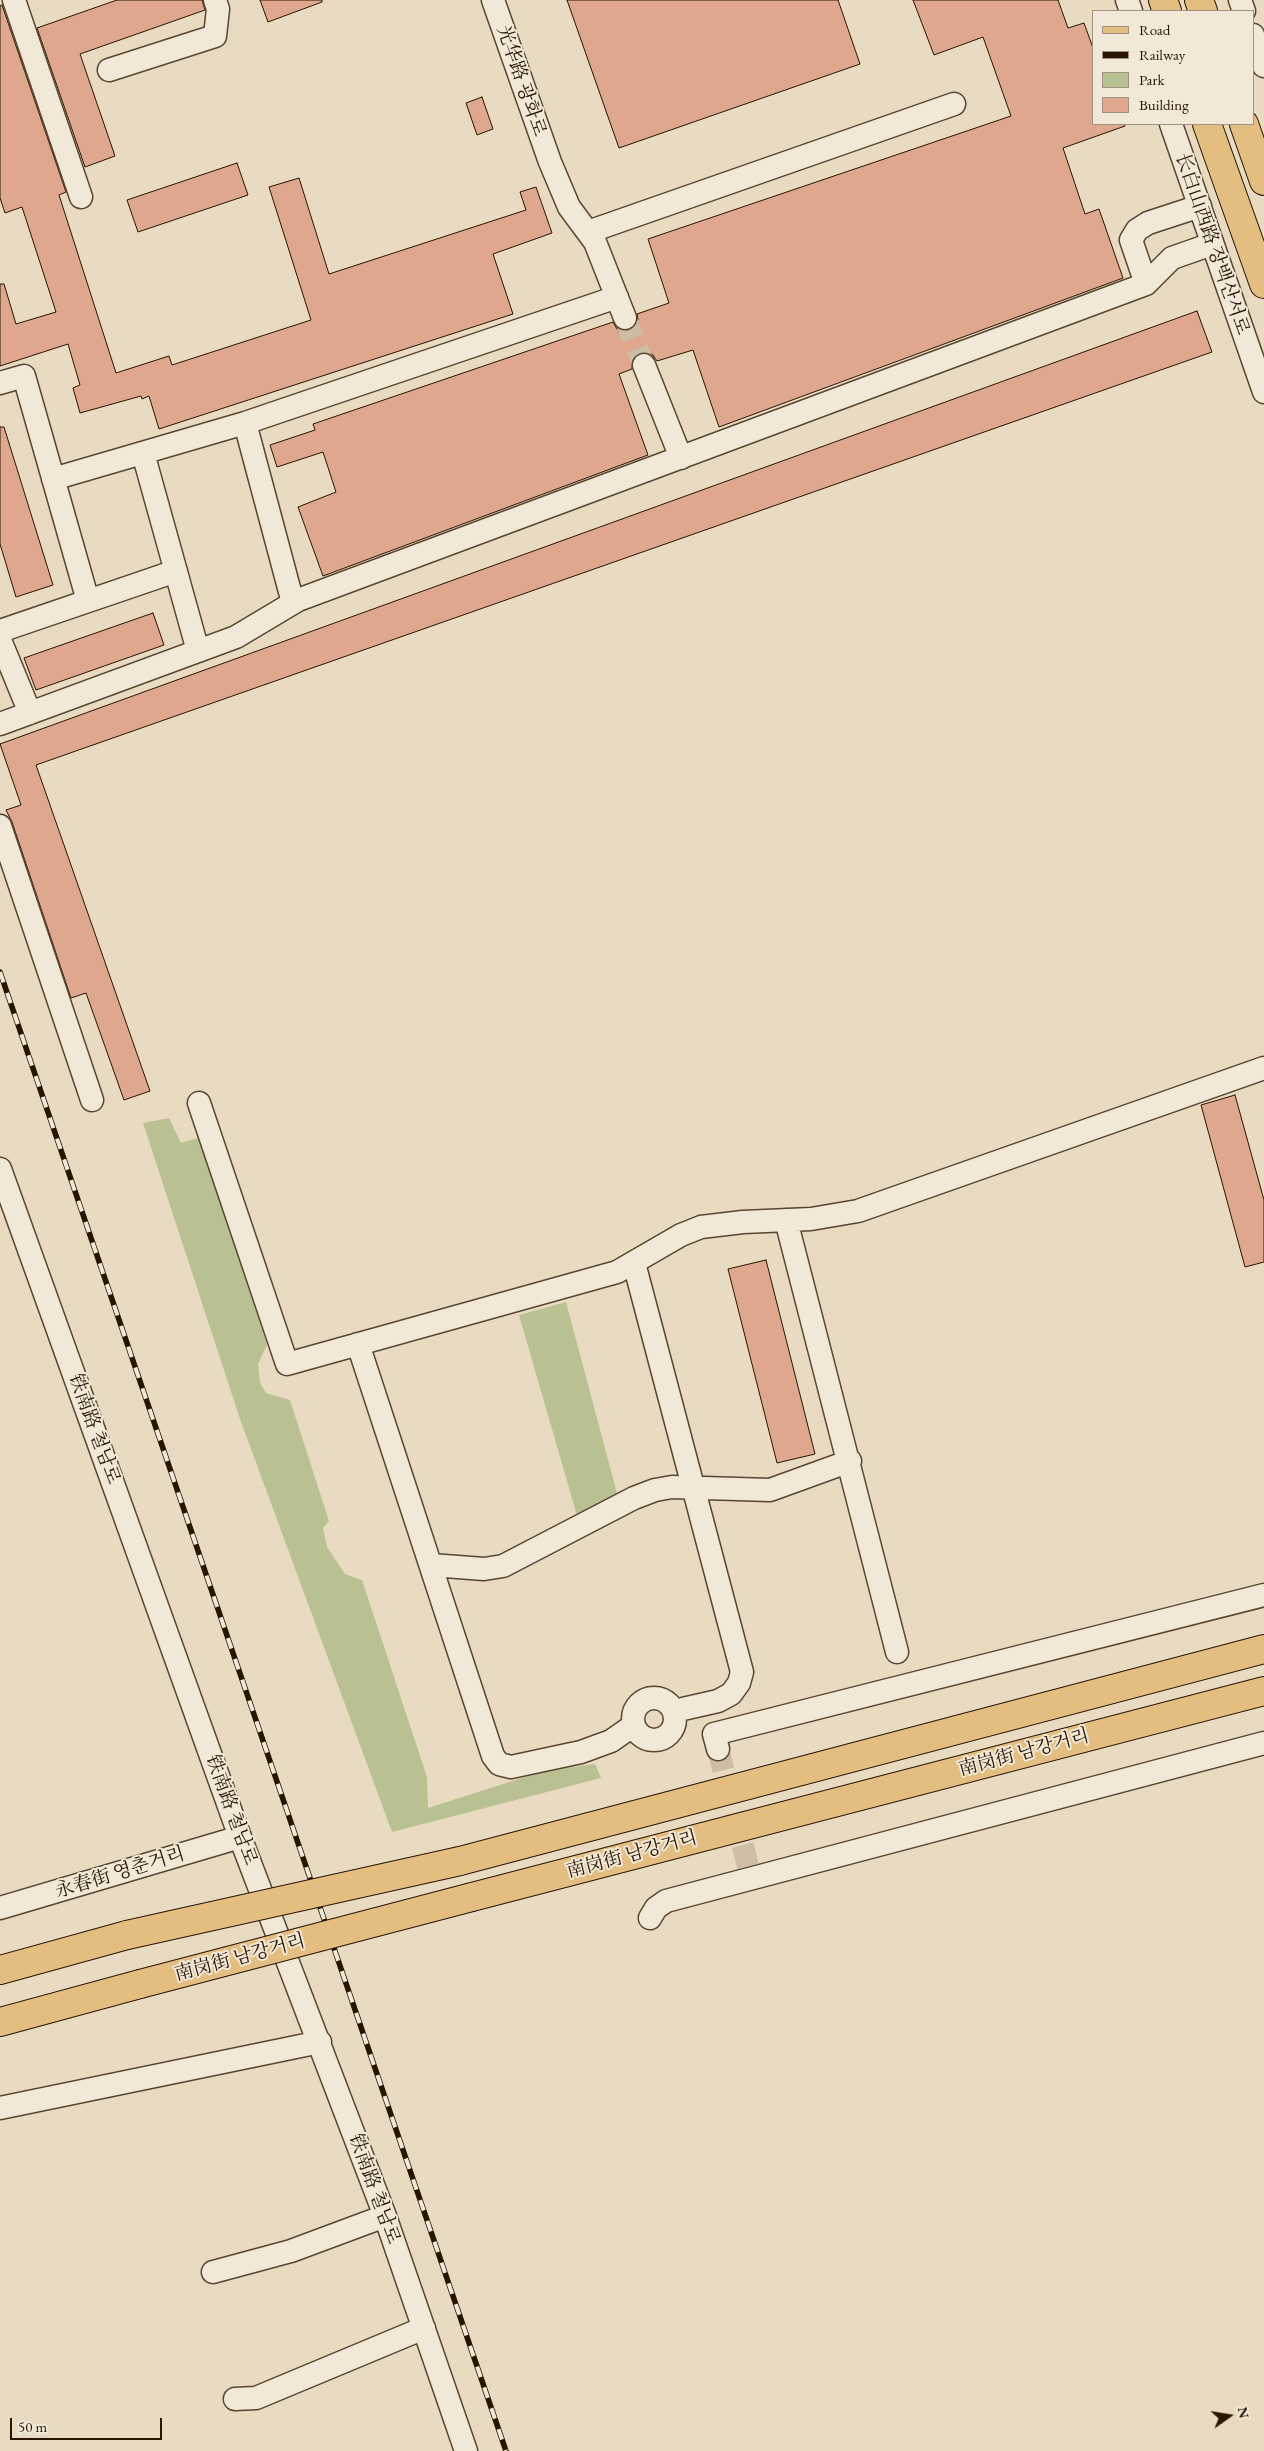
<!DOCTYPE html>
<meta charset="utf-8">
<style>
body{margin:0}
#map{position:relative;width:1264px;height:2451px;overflow:hidden;background:#e9dbc1;font-family:"EB Garamond",serif}
canvas{display:block}
.legend{position:absolute;left:1092px;top:10px;width:162px;height:115px;box-sizing:border-box;background:#f1e8d7;border:1px solid #a09381;margin:0;padding:6px 9px;list-style:none;font-size:15px;color:#271401}
.legend li{display:flex;align-items:center;gap:10px;height:25px}
.legend b{width:25px;border:1px solid #a09381}
.north{position:absolute;left:1204px;top:2391px;width:50px;height:50px;-webkit-text-stroke:4px #f1e8d7;paint-order:stroke;rotate:77deg;font-size:14px;font-weight:700;line-height:20px;text-align:center;color:#271401}
.north::after{content:'';display:block;margin:auto;width:18px;height:22px;background:#271401;clip-path:polygon(50% 0,100% 100%,50% 72%,0 100%)}
.scale{position:absolute;left:10px;top:2418px;width:152px;height:22px;box-sizing:border-box;border:2px solid #271401;border-top:0;padding-left:6px;font-size:15px;line-height:18px;white-space:nowrap;color:#271401;-webkit-text-stroke:4px #f1e8d7;paint-order:stroke}
</style>
<div id="map">
<canvas width="1264" height="2451"></canvas>
<ul class="legend">
<li><b style="height:6px;background:#e4be80"></b>Road</li>
<li><b style="height:6px;background:#271401"></b>Railway</li>
<li><b style="height:14px;background:#b9c091"></b>Park</li>
<li><b style="height:14px;background:#dfa78d"></b>Building</li>
</ul>
<div class="north">N</div>
<div class="scale">50 m</div>
</div>
<script>
const ctx = document.querySelector('canvas').getContext('2d');
ctx.lineJoin = 'round';
function fillPath(path, color) { ctx.fillStyle = color; ctx.fill(path, 'evenodd'); }
const toPath = rows => new Path2D(rows.map(r => 'M' + r).join(''));
function strokePath(path, color, width, dash) { ctx.strokeStyle = color; ctx.lineWidth = width; ctx.lineCap = dash ? 'butt' : 'round'; ctx.setLineDash(dash || []); ctx.stroke(path); }
function drawText(font, color, halo, rows, align = 'center') {
  ctx.font = font + ' "EB Garamond","Noto Serif SC","Noto Serif KR",serif'; ctx.lineWidth = 4; ctx.setLineDash([]); ctx.textBaseline = 'middle'; ctx.strokeStyle = halo; ctx.fillStyle = color; for (const [text, x, y, turn = 0] of rows) {
    ctx.save(); ctx.translate(x, y); ctx.rotate((+turn || 0) * Math.PI / 180); ctx.textAlign = isNaN(turn) ? turn : align; if (halo) ctx.strokeText(text, 0, 0); ctx.fillText(text, 0, 0); ctx.restore();
  }
}
fillPath(toPath([
 [169,1118,181,1143,201,1137,267,1345,258,1364,260,1383,266,1393,290,1400,329,1521,323,1528,327,1547,345,1574,362,1580,427,1777,428,1808,547,1770,595,1764,601,1778,392,1832,240,1419,143,1123],
 [566,1302,618,1497,578,1519,519,1315]
]), '#b9c091');
const building = toPath([
 [117,0,202,0,205,10,80,54,115,156,85,167,37,28,117,0],
 [260,0,322,0,322,2,268,22,260,0],
 [567,0,838,0,860,64,619,148,567,0],
 [913,0,1058,0,1068,28,1084,23,1093,48,1093,124,1124,124,1125,126,1063,148,1085,214,1099,209,1123,278,719,427,693,350,657,361,652,354,640,353,633,357,632,369,619,374,648,455,323,576,298,507,336,492,323,452,277,467,270,445,315,430,313,424,613,322,617,329,630,330,638,320,637,314,669,303,648,239,1011,116,983,37,934,55,913,0],
 [2,5,66,192,59,195,116,373,169,356,172,365,311,320,269,187,299,178,329,274,526,210,520,192,536,187,552,233,493,254,513,314,159,429,149,396,142,399,141,396,80,413,73,388,80,385,68,344,0,366,0,284,4,284,16,324,56,312,22,207,5,213,0,198,0,6,2,5],
 [482,97,493,129,477,135,466,103,482,97],
 [237,163,248,195,138,232,127,200,237,163],
 [1197,311,1212,352,36,765,150,1091,124,1100,86,993,71,998,12,822,6,810,21,805,0,744,1197,311],
 [0,427,4,427,53,585,16,597,0,544,0,427],
 [153,613,164,645,36,690,24,658,153,613],
 [1235,1095,1264,1200,1264,1262,1245,1267,1201,1105,1235,1095],
 [766,1260,815,1454,777,1463,728,1269,766,1260]
]);
fillPath(building, '#dfa78d');
strokePath(building, '#271401', 1);
strokePath(toPath([
 [625,318,644,365],
 [718,1749,748,1866]
]), '#ccbda4', 22, [22, 11]);
const minor = toPath([
 [14,0,81,197],
 [493,0,550,162,569,207,595,242,625,318],
 [1127,0,1131,11],
 [1240,0,1244,11],
 [1253,35,1264,66],
 [109,70,215,36,218,9,215,0],
 [1171,124,1264,392],
 [588,232,954,104],
 [1146,284,1131,240,1137,230,1148,223,1200,206],
 [644,365,681,458],
 [0,383,24,376,88,601],
 [245,423,293,603],
 [143,453,198,651],
 [53,479,245,423,617,297],
 [0,631,176,571],
 [0,640,30,713],
 [0,724,236,637,298,600,1146,284,1172,258,1212,244],
 [0,826,92,1100],
 [199,1103,287,1364,617,1272,681,1235,701,1227,743,1222,811,1219,858,1211,1264,1068],
 [0,1169,240,1837,385,2216,466,2451],
 [786,1220,897,1652],
 [634,1263,742,1672,739,1683,731,1694,718,1701,674,1711],
 [358,1344,493,1756,499,1764,511,1767,581,1752,611,1741,634,1725],
 [431,1565,484,1569,503,1566,634,1498,655,1490,672,1487,770,1490,850,1461],
 '633 1719a21 21 0 1 1 42 0a21 21 0 1 1-42 0Z',
 [718,1749,714,1734,1264,1595],
 [0,1908,240,1837],
 [650,1918,656,1908,666,1901,1264,1743],
 [0,2108,320,2042],
 [213,2272,291,2251,385,2216],
 [235,2399,256,2398,424,2328]
]);
const major = toPath([
 [1163,0,1167,11],
 [1199,0,1203,11],
 [1207,124,1264,284],
 [1244,124,1264,181],
 [460,1861,1264,1649],
 [472,1897,1264,1691],
 [0,1970,127,1935],
 [0,2022,140,1984]
]);
strokePath(minor, '#584631', 25);
strokePath(major, '#271401', 30);
strokePath(minor, '#f1e8d7', 22);
strokePath(major, '#e4be80', 28);
const rail = toPath([
 [0,972,506,2451]
]);
strokePath(rail, '#271401', 5.5);
strokePath(rail, '#f1e8d7', 4, [11]);
const majorBridge = toPath([
 [127,1935,460,1861],
 [140,1984,472,1897]
]);
strokePath(majorBridge, '#271401', 30, []);
strokePath(majorBridge, '#e4be80', 28);
drawText('19px', '#271401', '#f1e8d7', [
 ["光华路 광화로",521,81,71],
 ["长白山西路 장백산서로",1212,244,71],
 ["铁南路 철남로",94,1429,70],
 ["南岗街 남강거리",1024,1753,-15],
 ["铁南路 철남로",231,1810,70],
 ["南岗街 남강거리",632,1855,-15],
 ["永春街 영춘거리",120,1873,-17],
 ["南岗街 남강거리",240,1958,-15],
 ["铁南路 철남로",374,2189,70]
]);
</script>
